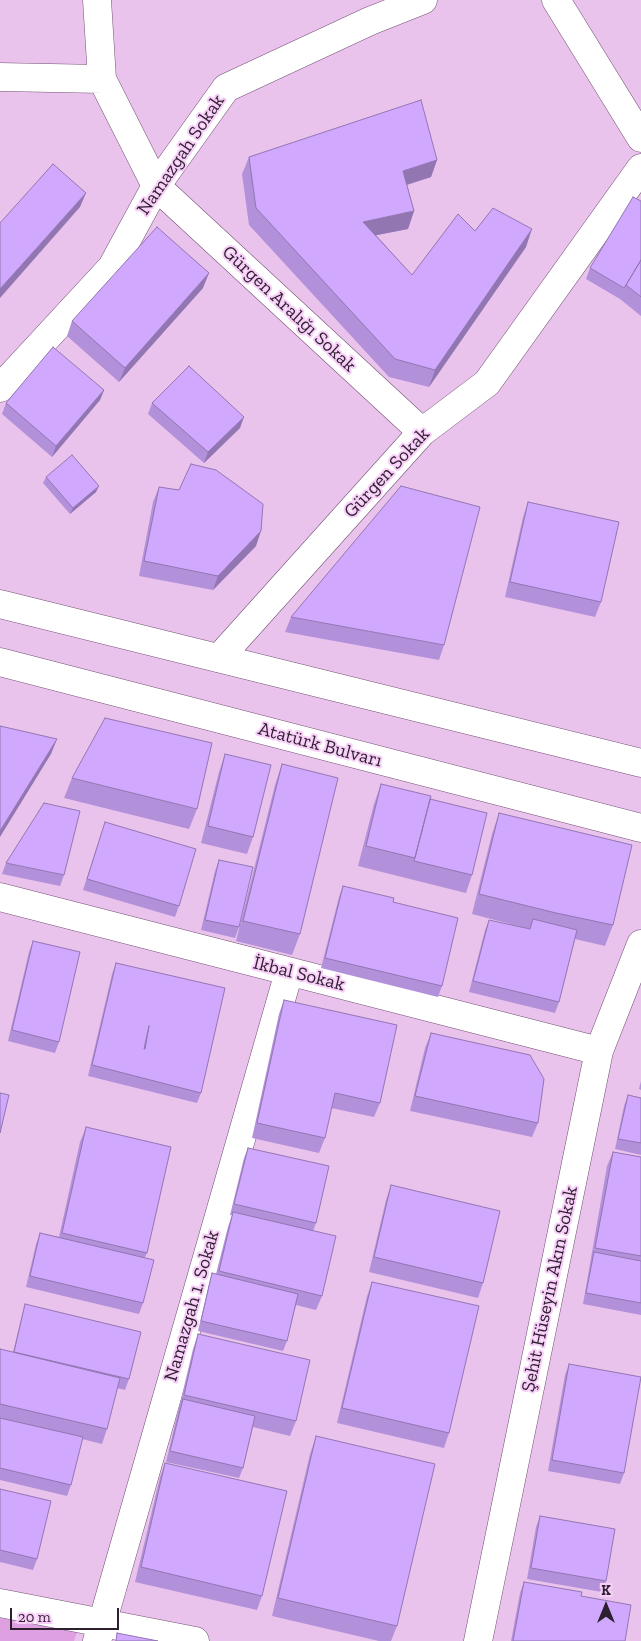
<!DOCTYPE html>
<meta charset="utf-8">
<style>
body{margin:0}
#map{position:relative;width:641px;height:1641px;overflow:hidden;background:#eac3ec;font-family:"Zilla Slab",serif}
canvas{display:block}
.north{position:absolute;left:581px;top:1581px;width:50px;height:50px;-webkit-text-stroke:4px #f8cff9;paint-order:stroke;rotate:0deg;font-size:14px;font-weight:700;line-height:20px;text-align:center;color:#2d1f2e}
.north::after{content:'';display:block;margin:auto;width:18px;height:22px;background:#2d1f2e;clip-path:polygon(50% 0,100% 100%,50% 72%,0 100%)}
.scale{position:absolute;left:10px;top:1608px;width:109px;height:22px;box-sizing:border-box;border:2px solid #2d1f2e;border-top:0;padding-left:6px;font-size:15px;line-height:18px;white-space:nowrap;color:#2d1f2e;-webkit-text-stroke:4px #f8cff9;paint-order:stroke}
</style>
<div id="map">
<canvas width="641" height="1641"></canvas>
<div class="north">K</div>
<div class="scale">20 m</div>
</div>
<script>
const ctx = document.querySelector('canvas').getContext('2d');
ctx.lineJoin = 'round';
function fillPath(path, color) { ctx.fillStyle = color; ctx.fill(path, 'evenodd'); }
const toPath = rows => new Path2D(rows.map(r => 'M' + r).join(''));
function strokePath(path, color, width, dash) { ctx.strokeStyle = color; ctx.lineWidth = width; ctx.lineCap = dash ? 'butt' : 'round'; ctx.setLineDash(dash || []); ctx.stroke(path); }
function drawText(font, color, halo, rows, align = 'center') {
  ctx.font = font + ' "Zilla Slab",serif'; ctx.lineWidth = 4; ctx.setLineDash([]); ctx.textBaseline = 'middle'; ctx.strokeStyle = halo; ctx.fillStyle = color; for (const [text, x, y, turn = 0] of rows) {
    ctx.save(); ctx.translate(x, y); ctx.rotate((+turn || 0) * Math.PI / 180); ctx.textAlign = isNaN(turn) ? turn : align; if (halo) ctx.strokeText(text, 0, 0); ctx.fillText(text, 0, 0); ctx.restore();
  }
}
fillPath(toPath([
 [0,1618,77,1632,74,1641,0,1641]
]), '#dfa0e2');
const street = toPath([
 [97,0,102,79,156,186,422,432],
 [556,0,641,138],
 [0,77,102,79],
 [0,388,112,267,156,186,226,88,370,21,423,0],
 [219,658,422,432,487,383,641,168],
 [0,897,599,1051],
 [0,1603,195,1641],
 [97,1641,289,972],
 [478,1641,599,1051,641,944]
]);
const primary = toPath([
 [0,604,641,763],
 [0,662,641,828]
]);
strokePath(street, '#735175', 29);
strokePath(primary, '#735175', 29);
strokePath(street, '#fff', 28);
strokePath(primary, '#fff', 28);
fillPath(toPath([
 [249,157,437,160,431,177,407,185,414,211,408,229,376,235,412,275,475,231,526,247,429,387,389,377,249,225,242,174],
 [641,201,641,316,620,299,586,279,590,268],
 [203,288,119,382,67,336,72,321],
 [104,390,100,400,52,457,2,414,6,403],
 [152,403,240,428,204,463,148,414],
 [46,477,96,492,70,514,43,483],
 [159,487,179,490,256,546,213,590,139,576,153,502],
 [528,502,601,602,595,617,505,597,523,517],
 [291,617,444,645,439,660,285,632],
 [225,754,253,837,247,854,201,843,219,772],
 [282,764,300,934,292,955,236,941,275,785],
 [72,778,197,809,189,829,64,798],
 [381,784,430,799,472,875,466,893,358,866,374,804],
 [499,813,613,925,605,946,575,939,559,1002,555,1013,469,992,485,930,489,920,529,929,472,914,492,834],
 [105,822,179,906,175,917,83,890],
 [219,860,239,927,235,938,201,930,215,871],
 [6,863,64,875,60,886,2,874],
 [343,886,393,902,442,986,438,997,321,968,339,897],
 [33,941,59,1042,55,1053,8,1041,29,952],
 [116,963,201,1093,197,1103,88,1076,112,974],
 [284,1000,380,1103,374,1117,331,1108,325,1138,319,1153,252,1138,279,1014],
 [431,1033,538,1123,532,1137,410,1111,425,1048],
 [641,1081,641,1090,639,1089],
 [628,1095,641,1098,641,1155,615,1149,624,1106],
 [86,1127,147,1253,145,1257,143,1303,139,1314,26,1287,36,1244,40,1233,59,1237,80,1142],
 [248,1148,316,1223,313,1231,322,1296,316,1310,296,1305,287,1341,283,1351,198,1331,209,1284,212,1273,216,1274,228,1227,232,1215,230,1215,244,1158],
 [613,1152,641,1157,641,1315,583,1304,607,1166],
 [391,1185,483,1283,478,1298,369,1272,386,1200],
 [372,1282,449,1433,444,1448,337,1423,367,1296],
 [25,1304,129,1379,125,1390,117,1388,107,1429,102,1444,82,1439,71,1485,67,1496,0,1480,0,1350,13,1352,22,1315],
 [198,1334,296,1421,290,1436,253,1427,243,1468,239,1478,166,1462,193,1349],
 [569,1364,624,1473,620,1484,548,1471,565,1375],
 [316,1436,397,1626,391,1641,379,1641,272,1616,310,1454],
 [165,1463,262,1596,257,1610,135,1582,160,1477],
 [0,1489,37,1559,33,1570,0,1562],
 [540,1516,606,1581,602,1592,527,1579,536,1527],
 [524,1582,581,1596,625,1641,511,1641,520,1593]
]), '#b390da');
fillPath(toPath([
 [437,160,431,177,396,188,403,171],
 [86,193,80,207,0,298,0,289],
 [414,211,408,229,357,239,363,222],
 [532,229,526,247,429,387,435,370],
 [209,273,203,288,119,382,125,368],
 [104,390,100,400,52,457,56,446],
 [244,417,240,428,204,463,208,452],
 [99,486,96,492,70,514,73,508],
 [261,531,256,546,213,590,218,576],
 [57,739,51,754,0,837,0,831]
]), '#9276b2');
const building = toPath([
 [421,100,437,160,403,171,414,211,363,222,412,275,458,214,475,231,493,208,532,229,435,370,395,359,256,208,249,157,421,100],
 [53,164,86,193,0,289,0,223,53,164],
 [633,197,641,201,641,260,626,285,624,288,590,268,633,197],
 [157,227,209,273,125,368,72,321,157,227],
 [641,260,641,297,626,285,641,260],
 [53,347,104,390,56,446,6,403,53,347],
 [189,366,244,417,208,452,152,403,189,366],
 [72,455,99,486,73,508,46,477,72,455],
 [191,464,216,470,263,504,261,531,218,576,144,561,159,487,179,490,191,464],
 [401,486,480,507,444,645,291,617,401,486],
 [528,502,619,522,601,602,510,582,528,502],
 [105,718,212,743,197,809,72,778,105,718],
 [0,726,57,739,0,831,0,726],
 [225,754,271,765,253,837,208,826,225,754],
 [282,764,338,778,300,934,243,921,282,764],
 [381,784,431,796,415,858,366,846,381,784],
 [430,799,487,813,472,875,414,861,430,799],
 [44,803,80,811,64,875,6,863,44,803],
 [499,813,632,845,613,925,556,913,479,894,499,813],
 [105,822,196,849,179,906,87,879,105,822],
 [219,860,253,867,239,927,205,920,219,860],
 [343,886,394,898,393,902,458,918,442,986,325,958,343,886],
 [533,919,577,930,559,1002,473,981,489,920,530,929,533,919],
 [33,941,80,952,59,1042,12,1030,33,941],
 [116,963,225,988,201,1093,92,1065,116,963],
 [149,1026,145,1049,144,1049,149,1026],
 [284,1000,397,1025,380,1103,335,1093,325,1138,257,1123,284,1000],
 [431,1033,530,1055,544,1079,538,1123,415,1096,431,1033],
 [0,1093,9,1095,0,1133,0,1093],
 [628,1095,641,1098,641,1143,618,1139,628,1095],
 [86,1127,171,1147,147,1253,62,1233,86,1127],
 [248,1148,329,1166,316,1223,234,1204,248,1148],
 [613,1152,641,1157,641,1256,595,1248,613,1152],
 [391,1185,500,1211,483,1283,374,1257,391,1185],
 [233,1212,336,1236,322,1296,219,1271,233,1212],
 [40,1233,154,1260,143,1303,30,1276,40,1233],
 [594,1252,641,1261,641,1303,586,1293,594,1252],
 [212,1273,298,1294,287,1341,201,1321,212,1273],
 [372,1282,479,1306,449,1433,342,1408,372,1282],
 [25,1304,141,1332,129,1379,14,1352,25,1304],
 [198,1334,310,1360,296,1421,184,1395,198,1334],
 [0,1349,120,1378,107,1429,0,1404,0,1349],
 [569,1364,641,1377,624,1473,552,1460,569,1364],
 [183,1399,255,1416,243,1468,170,1451,183,1399],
 [0,1418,83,1437,71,1485,0,1468,0,1418],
 [316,1436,435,1464,397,1626,278,1598,316,1436],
 [165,1463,287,1491,262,1596,141,1567,165,1463],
 [0,1489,51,1501,37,1559,0,1550,0,1489],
 [540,1516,615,1529,606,1581,531,1568,540,1516],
 [524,1582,582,1592,581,1596,631,1605,625,1641,513,1641,524,1582],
 [117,1633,158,1641,116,1641,117,1633]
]);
fillPath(building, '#d0a8fe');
strokePath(building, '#9276b2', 1);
drawText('19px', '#2d1f2e', '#f8cff9', [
 ["Namazgah Sokak",181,155,-56],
 ["Gürgen Aralığı Sokak",289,309,43],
 ["Gürgen Sokak",387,473,-47],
 ["Atatürk Bulvarı",320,745,15],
 ["İkbal Sokak",299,974,14],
 ["Şehit Hüseyin Akın Sokak",550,1289,-78],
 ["Namazgah 1. Sokak",192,1306,-74]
]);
</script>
